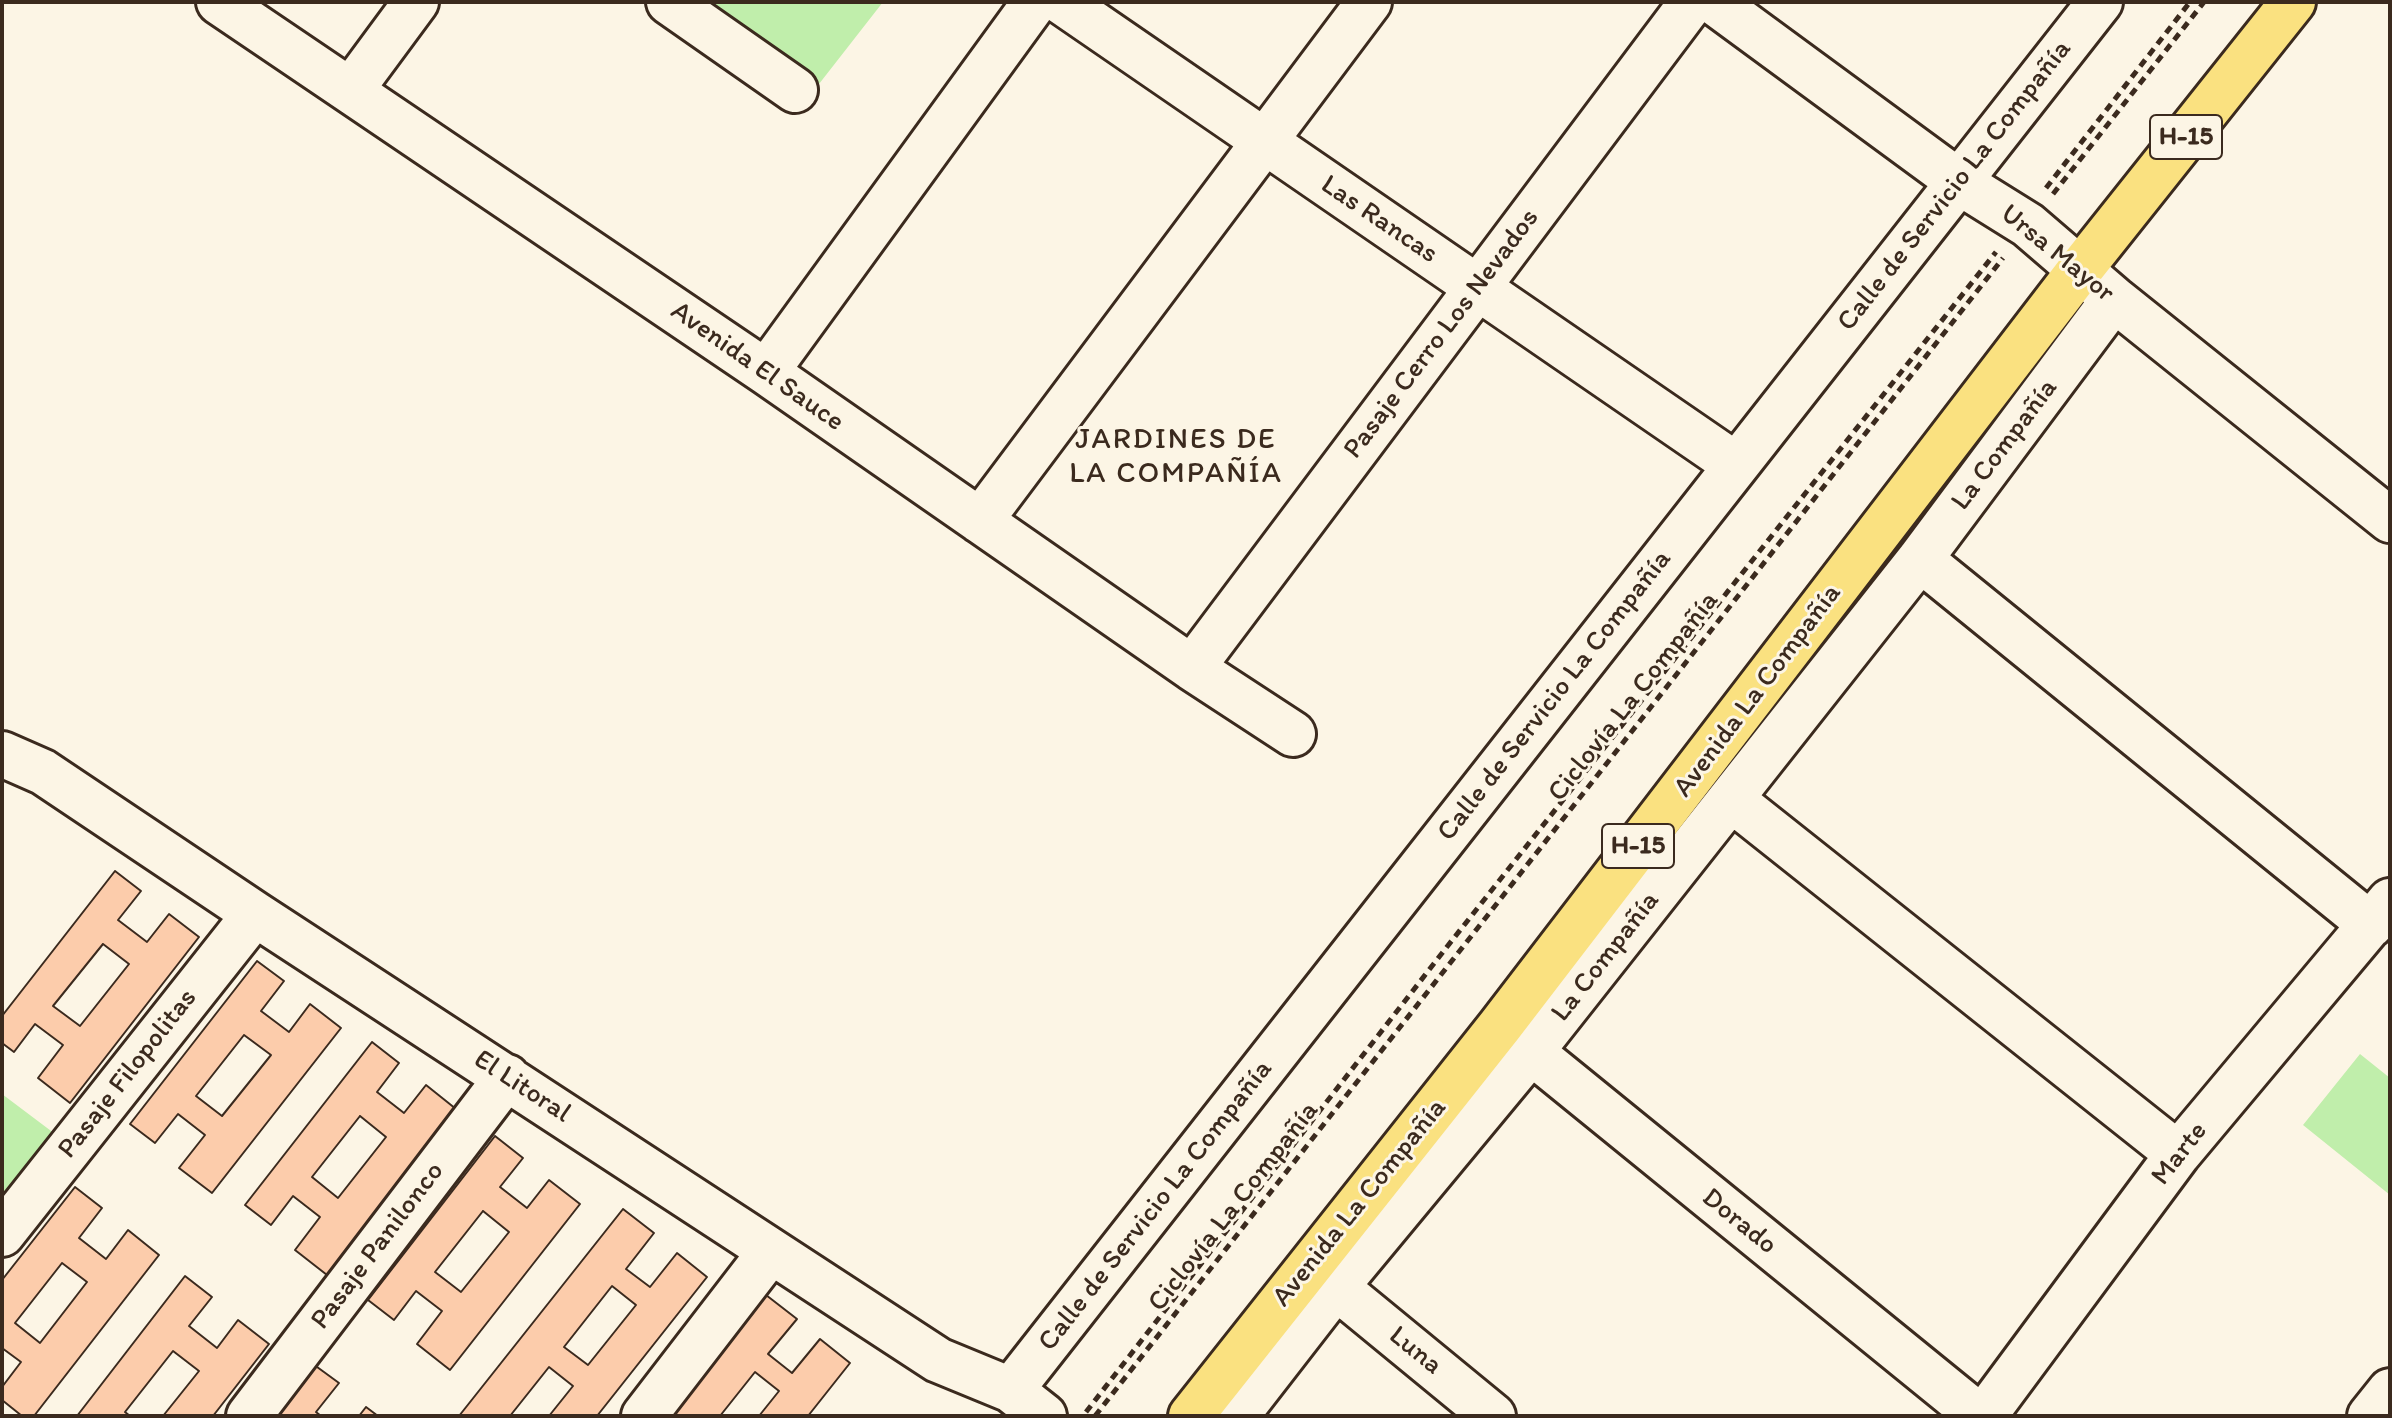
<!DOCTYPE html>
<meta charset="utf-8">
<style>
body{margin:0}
#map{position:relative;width:2392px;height:1418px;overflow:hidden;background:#fcf5e5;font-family:Itim,sans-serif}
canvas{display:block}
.frame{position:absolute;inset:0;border:4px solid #3b2a1e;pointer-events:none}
</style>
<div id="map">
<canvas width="2392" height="1418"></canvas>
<div class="frame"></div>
</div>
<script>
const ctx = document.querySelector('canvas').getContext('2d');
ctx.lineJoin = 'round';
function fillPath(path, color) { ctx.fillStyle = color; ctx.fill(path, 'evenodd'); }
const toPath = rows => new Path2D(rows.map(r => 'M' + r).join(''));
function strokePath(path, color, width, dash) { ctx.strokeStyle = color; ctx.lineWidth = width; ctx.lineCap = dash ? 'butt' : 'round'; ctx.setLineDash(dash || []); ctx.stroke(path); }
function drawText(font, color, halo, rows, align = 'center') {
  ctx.font = font + ' Itim,sans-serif'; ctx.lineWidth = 6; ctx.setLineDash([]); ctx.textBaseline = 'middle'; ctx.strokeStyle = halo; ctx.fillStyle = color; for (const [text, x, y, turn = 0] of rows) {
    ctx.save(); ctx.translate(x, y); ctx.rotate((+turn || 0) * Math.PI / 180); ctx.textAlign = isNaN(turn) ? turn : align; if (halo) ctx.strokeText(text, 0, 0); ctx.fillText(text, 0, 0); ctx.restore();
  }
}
fillPath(toPath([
 [702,2,883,2,819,84],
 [2360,1054,2390,1078,2390,1195,2303,1125],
 [2,1094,79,1152,2,1251]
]), '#c0eeab');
const building = toPath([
 [115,871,141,891,118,920,147,942,169,914,199,937,70,1103,38,1078,63,1045,35,1024,14,1052,2,1043,2,1016,115,871],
 [103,944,129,964,80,1026,53,1006,103,944],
 [257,961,284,981,261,1011,289,1032,310,1004,341,1028,212,1193,179,1168,205,1135,178,1114,155,1143,130,1124,257,961],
 [244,1035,271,1055,222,1116,196,1096,244,1035],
 [372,1042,399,1063,377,1092,404,1113,426,1085,456,1109,327,1275,295,1250,320,1217,293,1196,271,1225,245,1205,372,1042],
 [360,1116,386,1137,338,1198,312,1177,360,1116],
 [495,1136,523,1158,500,1187,527,1208,549,1180,580,1204,450,1370,417,1344,442,1311,416,1291,394,1320,368,1300,495,1136],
 [483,1211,509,1232,461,1292,435,1272,483,1211],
 [75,1187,102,1208,79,1238,106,1259,128,1230,159,1255,34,1416,22,1416,2,1400,2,1387,21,1362,2,1348,2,1280,75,1187],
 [62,1263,87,1282,40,1343,15,1323,62,1263],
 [623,1209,654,1233,626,1269,650,1287,677,1253,707,1277,597,1416,549,1416,573,1386,549,1367,510,1416,459,1416,623,1209],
 [612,1286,636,1305,588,1365,564,1347,612,1286],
 [185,1276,212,1297,189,1326,217,1348,238,1320,269,1344,213,1416,163,1416,199,1371,173,1351,125,1412,130,1416,77,1416,185,1276],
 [766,1295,797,1319,768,1354,792,1373,820,1339,850,1363,808,1416,759,1416,779,1391,755,1372,720,1416,671,1416,766,1295],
 [313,1364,339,1383,316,1412,321,1416,272,1416,313,1364],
 [366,1407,378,1416,359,1416,366,1407]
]);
fillPath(building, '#fcccab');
strokePath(building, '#3b2a1e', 2);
const minor = toPath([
 [219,2,766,372,1192,668,1293,734],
 [669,2,795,90],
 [1062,2,1736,465],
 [1714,2,1959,182,2028,225,2114,299,2390,520],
 [351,90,416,2],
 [766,372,1035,2],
 [980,521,1369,2],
 [1920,559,2371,925],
 [1192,668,1692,2],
 [2,754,43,772,255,914,938,1360,1011,1390,1044,1416],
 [1731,799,2178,1154],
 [1508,1033,1979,1416],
 [2,1234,255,914],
 [1336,1287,1493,1416],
 [1011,1390,2100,2],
 [249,1416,507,1077],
 [644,1416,771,1251],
 [1236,1416,1336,1287,1530,1053,1920,559,2114,299],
 [1984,1416,2178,1154,2390,901],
 [2370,1416,2390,1391]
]);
const major = toPath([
 [1191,1416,1500,1026,2079,271,2293,2]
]);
strokePath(minor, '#3b2a1e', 50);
strokePath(major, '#3b2a1e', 50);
strokePath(toPath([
 [2046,188,2190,2],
 [2053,194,2204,2],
 [1086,1412,1446,948,1996,252],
 [1095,1416,2003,258]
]), '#3b2a1e', 5, [8, 6]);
strokePath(minor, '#fcf5e5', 44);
strokePath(major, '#fae180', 44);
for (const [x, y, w] of [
 [2186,137,72],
 [1638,846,72]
]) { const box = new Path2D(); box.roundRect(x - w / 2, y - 22, w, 44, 6); ctx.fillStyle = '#fcf5e5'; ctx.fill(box); strokePath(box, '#3b2a1e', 2); }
drawText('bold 26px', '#3b2a1e', null, [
 ["H-15",2186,137],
 ["H-15",1638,846]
]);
drawText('28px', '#3b2a1e', '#fcf5e5', [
 ["Calle de Servicio La Compañía",1955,186,-52],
 ["Las Rancas",1379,220,34],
 ["Ursa Mayor",2057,254,39],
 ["Pasaje Cerro Los Nevados",1442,334,-53],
 ["Avenida El Sauce",757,367,35],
 ["La Compañía",2005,445,-53],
 ["Avenida La Compañía",1758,691,-53],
 ["Calle de Servicio La Compañía",1555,696,-52],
 ["Ciclovía La Compañía",1634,697,-52],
 ["La Compañía",1606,957,-52],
 ["Pasaje Filopolitas",128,1074,-52],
 ["El Litoral",522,1087,33],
 ["Marte",2180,1154,-52],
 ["Avenida La Compañía",1360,1203,-51],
 ["Calle de Servicio La Compañía",1156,1206,-52],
 ["Ciclovía La Compañía",1234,1207,-52],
 ["Dorado",1739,1222,39],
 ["Pasaje Panilonco",378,1246,-53],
 ["Luna",1415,1351,39]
]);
ctx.letterSpacing = '2px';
drawText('30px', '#3b2a1e', '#fcf5e5', [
 ["JARDINES DE",1176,440],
 ["LA COMPAÑÍA",1176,474]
]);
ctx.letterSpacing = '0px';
</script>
